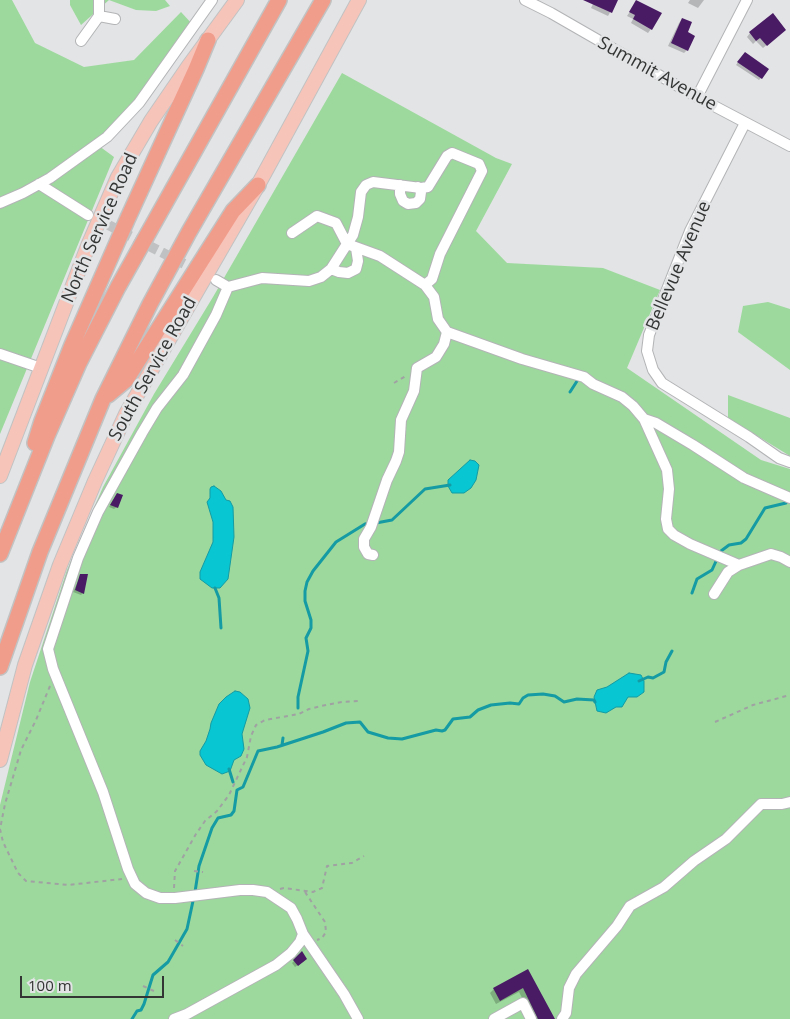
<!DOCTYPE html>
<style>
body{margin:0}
#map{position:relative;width:790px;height:1019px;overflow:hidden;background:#e2e4e5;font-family:"Open Sans",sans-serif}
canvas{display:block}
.scale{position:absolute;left:20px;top:976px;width:144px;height:22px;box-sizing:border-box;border:2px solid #333434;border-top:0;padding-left:6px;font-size:15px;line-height:18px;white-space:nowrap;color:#333434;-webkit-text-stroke:4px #e2e4e5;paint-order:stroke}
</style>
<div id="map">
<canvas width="790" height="1019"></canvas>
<div class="scale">100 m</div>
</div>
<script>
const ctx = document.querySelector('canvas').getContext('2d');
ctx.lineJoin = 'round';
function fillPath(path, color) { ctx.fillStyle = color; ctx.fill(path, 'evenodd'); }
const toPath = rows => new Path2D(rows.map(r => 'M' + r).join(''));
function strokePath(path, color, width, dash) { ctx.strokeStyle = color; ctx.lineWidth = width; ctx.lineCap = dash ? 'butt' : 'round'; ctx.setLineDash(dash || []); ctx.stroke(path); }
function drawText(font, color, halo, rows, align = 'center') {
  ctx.font = font + ' "Open Sans",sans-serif'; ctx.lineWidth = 5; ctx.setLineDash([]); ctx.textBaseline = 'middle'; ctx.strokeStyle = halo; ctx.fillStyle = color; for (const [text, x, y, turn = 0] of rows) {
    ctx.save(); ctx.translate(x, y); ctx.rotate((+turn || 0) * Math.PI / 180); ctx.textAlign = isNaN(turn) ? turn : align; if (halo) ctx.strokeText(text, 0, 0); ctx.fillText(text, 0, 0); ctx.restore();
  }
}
fillPath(toPath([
 [0,0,12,0,35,43,84,67,134,60,181,12,193,25,140,94,95,143,114,157,0,434],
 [70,0,165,0,170,6,156,11,136,10,109,0,81,25,70,5],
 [342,73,496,158,512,164,476,231,507,263,603,268,660,290,627,368,761,460,790,469,790,1019,0,1019,0,805,30,682,67,570,103,487,154,394,213,297],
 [768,302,790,309,790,370,738,332,743,306],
 [728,395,790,418,790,456,728,418]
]), '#9dd99d');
const water = toPath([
 [470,460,475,461,479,465,476,480,471,488,464,493,452,493,448,486,448,480,470,460],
 [214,486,221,491,226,500,230,501,233,507,234,537,228,579,220,588,212,588,200,579,200,572,213,542,213,522,207,502,210,498,210,489,211,487,214,486],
 [629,673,641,675,644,681,644,692,637,697,628,697,622,707,616,707,606,713,597,711,594,697,597,690,607,687,629,673],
 [235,691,240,692,248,699,250,708,242,734,244,749,241,756,234,760,230,771,222,774,206,765,200,755,200,751,206,741,210,729,211,723,219,704,226,697,235,691]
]);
fillPath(water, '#08c7d2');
strokePath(water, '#159ba3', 1);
fillPath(toPath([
 [595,0,617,0,608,16,591,8],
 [690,0,704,0,698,8,688,3],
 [637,1,651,29,648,33,631,23,633,19,627,16],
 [682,19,686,33,687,50,684,53,668,46,679,23],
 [750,33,781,33,763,48,756,41,753,44,747,37],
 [743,55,761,78,759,80,736,65],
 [117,494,117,507,114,509,109,507],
 [81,575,83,593,81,595,73,592],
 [302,953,304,961,295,967,292,963],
 [528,971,553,1019,533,1019,519,992,496,1004,490,993,494,989]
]), '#0003');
strokePath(toPath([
 [570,392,579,378],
 [376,523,392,520,425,489,450,485],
 [721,551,729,545,741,543,746,539,765,508,786,503],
 [215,588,219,598,221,628],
 [692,593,697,579,712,570,717,559],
 [639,681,648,677,653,678,664,672,666,662,672,651],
 [298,708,298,697,308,651,306,638,311,628,311,620,305,601,305,591,307,582,313,571,336,542,365,524,370,523],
 [282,745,283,738],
 [229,769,233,782],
 [195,892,199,866,212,828,218,818,231,815,234,811,237,790,243,787,258,751,277,747,323,732,346,723,360,722,368,732,388,738,402,739,436,730,442,731,445,730,453,719,470,717,478,710,491,705,510,703,519,704,523,698,528,695,543,694,555,696,564,702,577,699,594,700,595,702],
 [132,1019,137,1011,141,1010,144,1004,153,975,168,962,187,929,193,901]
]), '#159ba3', 3);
fillPath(toPath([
 [583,0,618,0,612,13],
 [636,0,662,13,652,30,633,19,635,15,629,12],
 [773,13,786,30,767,46,760,38,756,41,749,32],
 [682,18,692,22,688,32,695,36,688,51,671,43],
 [745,52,769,69,762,79,737,62],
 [117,493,123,495,118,508,110,505],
 [80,574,88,574,84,594,75,590],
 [302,951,307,959,298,966,293,960],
 [528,969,555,1019,538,1019,523,988,500,1001,493,988]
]), '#4a1b65');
strokePath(toPath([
 [95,218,200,272]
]), '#bfc1c2', 10, [10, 5]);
const minor = toPath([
 [525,0,551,13,697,97,790,146],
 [99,16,115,19],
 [81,41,99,16,99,0],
 [697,97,747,0],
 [745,123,690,231,649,335,647,351,653,370,662,383,749,437,779,458,790,462],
 [39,184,88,215],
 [400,185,400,194,403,201,408,204,416,203,420,199,421,192,418,187],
 [0,203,23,193,50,178,107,137,139,103,212,0],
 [331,269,339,272,348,273,356,269,358,261,356,248],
 [425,285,434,297,438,319,447,332,522,359,584,377,593,384,622,397,633,406,644,419,656,423,693,445,744,478,790,498],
 [228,287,262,278,309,281,321,277,331,269,347,244,353,235,358,217,361,192,366,185,373,182,421,188,428,187,447,156,452,153,479,164,482,171,440,254,432,279,425,285,380,256,347,244,336,223,317,216,292,233],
 [0,354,41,368],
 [644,419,667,470,669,489,666,519,668,529,674,535,690,544,739,565],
 [373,555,368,554,364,547,364,539,371,527,387,480,396,461,399,452,401,420,414,391,417,368,436,357,444,344,447,332],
 [714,594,728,572,739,565,771,554,781,557,790,562],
 [303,934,344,994,358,1019],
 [174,1019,187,1014,276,965,291,953,300,942,303,934,297,919,291,908,267,892,253,890,240,890,175,898,160,898,146,893,135,884,128,869,103,792,53,669,48,649,78,558,98,512,142,433,157,408,183,375,216,315,228,287,216,280],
 [494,1019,523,1003,531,1019],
 [562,1019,566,1013,569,988,576,974,617,926,630,906,664,887,694,861,726,839,761,804,782,804,790,802]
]);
const major = toPath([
 [0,476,88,246,118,177,151,121,188,67,237,0],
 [0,760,25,665,60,565,95,481,126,414,258,185,359,0]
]);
const highway = toPath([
 [108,395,126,380,233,211,258,185],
 [35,443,42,421,72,345,127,220,196,69,208,40],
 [0,554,47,436,79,363,118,287,279,0],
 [0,667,40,552,103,399,150,304,189,232,323,0]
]);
strokePath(minor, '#b3b4b6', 12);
strokePath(major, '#c2c2c2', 16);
strokePath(highway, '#c2c2c2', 18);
strokePath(toPath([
 [394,383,406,376],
 [50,686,36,720,21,750,5,804,0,829,3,842,18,873,26,881,68,885,122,879],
 [715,722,753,705,790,695],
 [194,871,203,872],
 [174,888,175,871,196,834,205,821,217,811,229,795,247,757,251,736,256,725,265,720,299,714,309,709,321,706,342,702,358,701],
 [280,889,284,888,313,892,322,888,327,866,352,863,364,856],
 [305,892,325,922,326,932,322,938,317,940],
 [175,940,183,946],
 [143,986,154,991]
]), '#a0a1a2', 2, [4, 4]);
strokePath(minor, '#fff', 10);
strokePath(major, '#f7c4ba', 14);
strokePath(highway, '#f19d8c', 15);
drawText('18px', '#333434', '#e2e4e5', [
 ["Summit Avenue",657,74,29],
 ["North Service Road",100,228,-66],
 ["Bellevue Avenue",679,266,-67],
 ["South Service Road",153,369,-61]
]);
</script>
